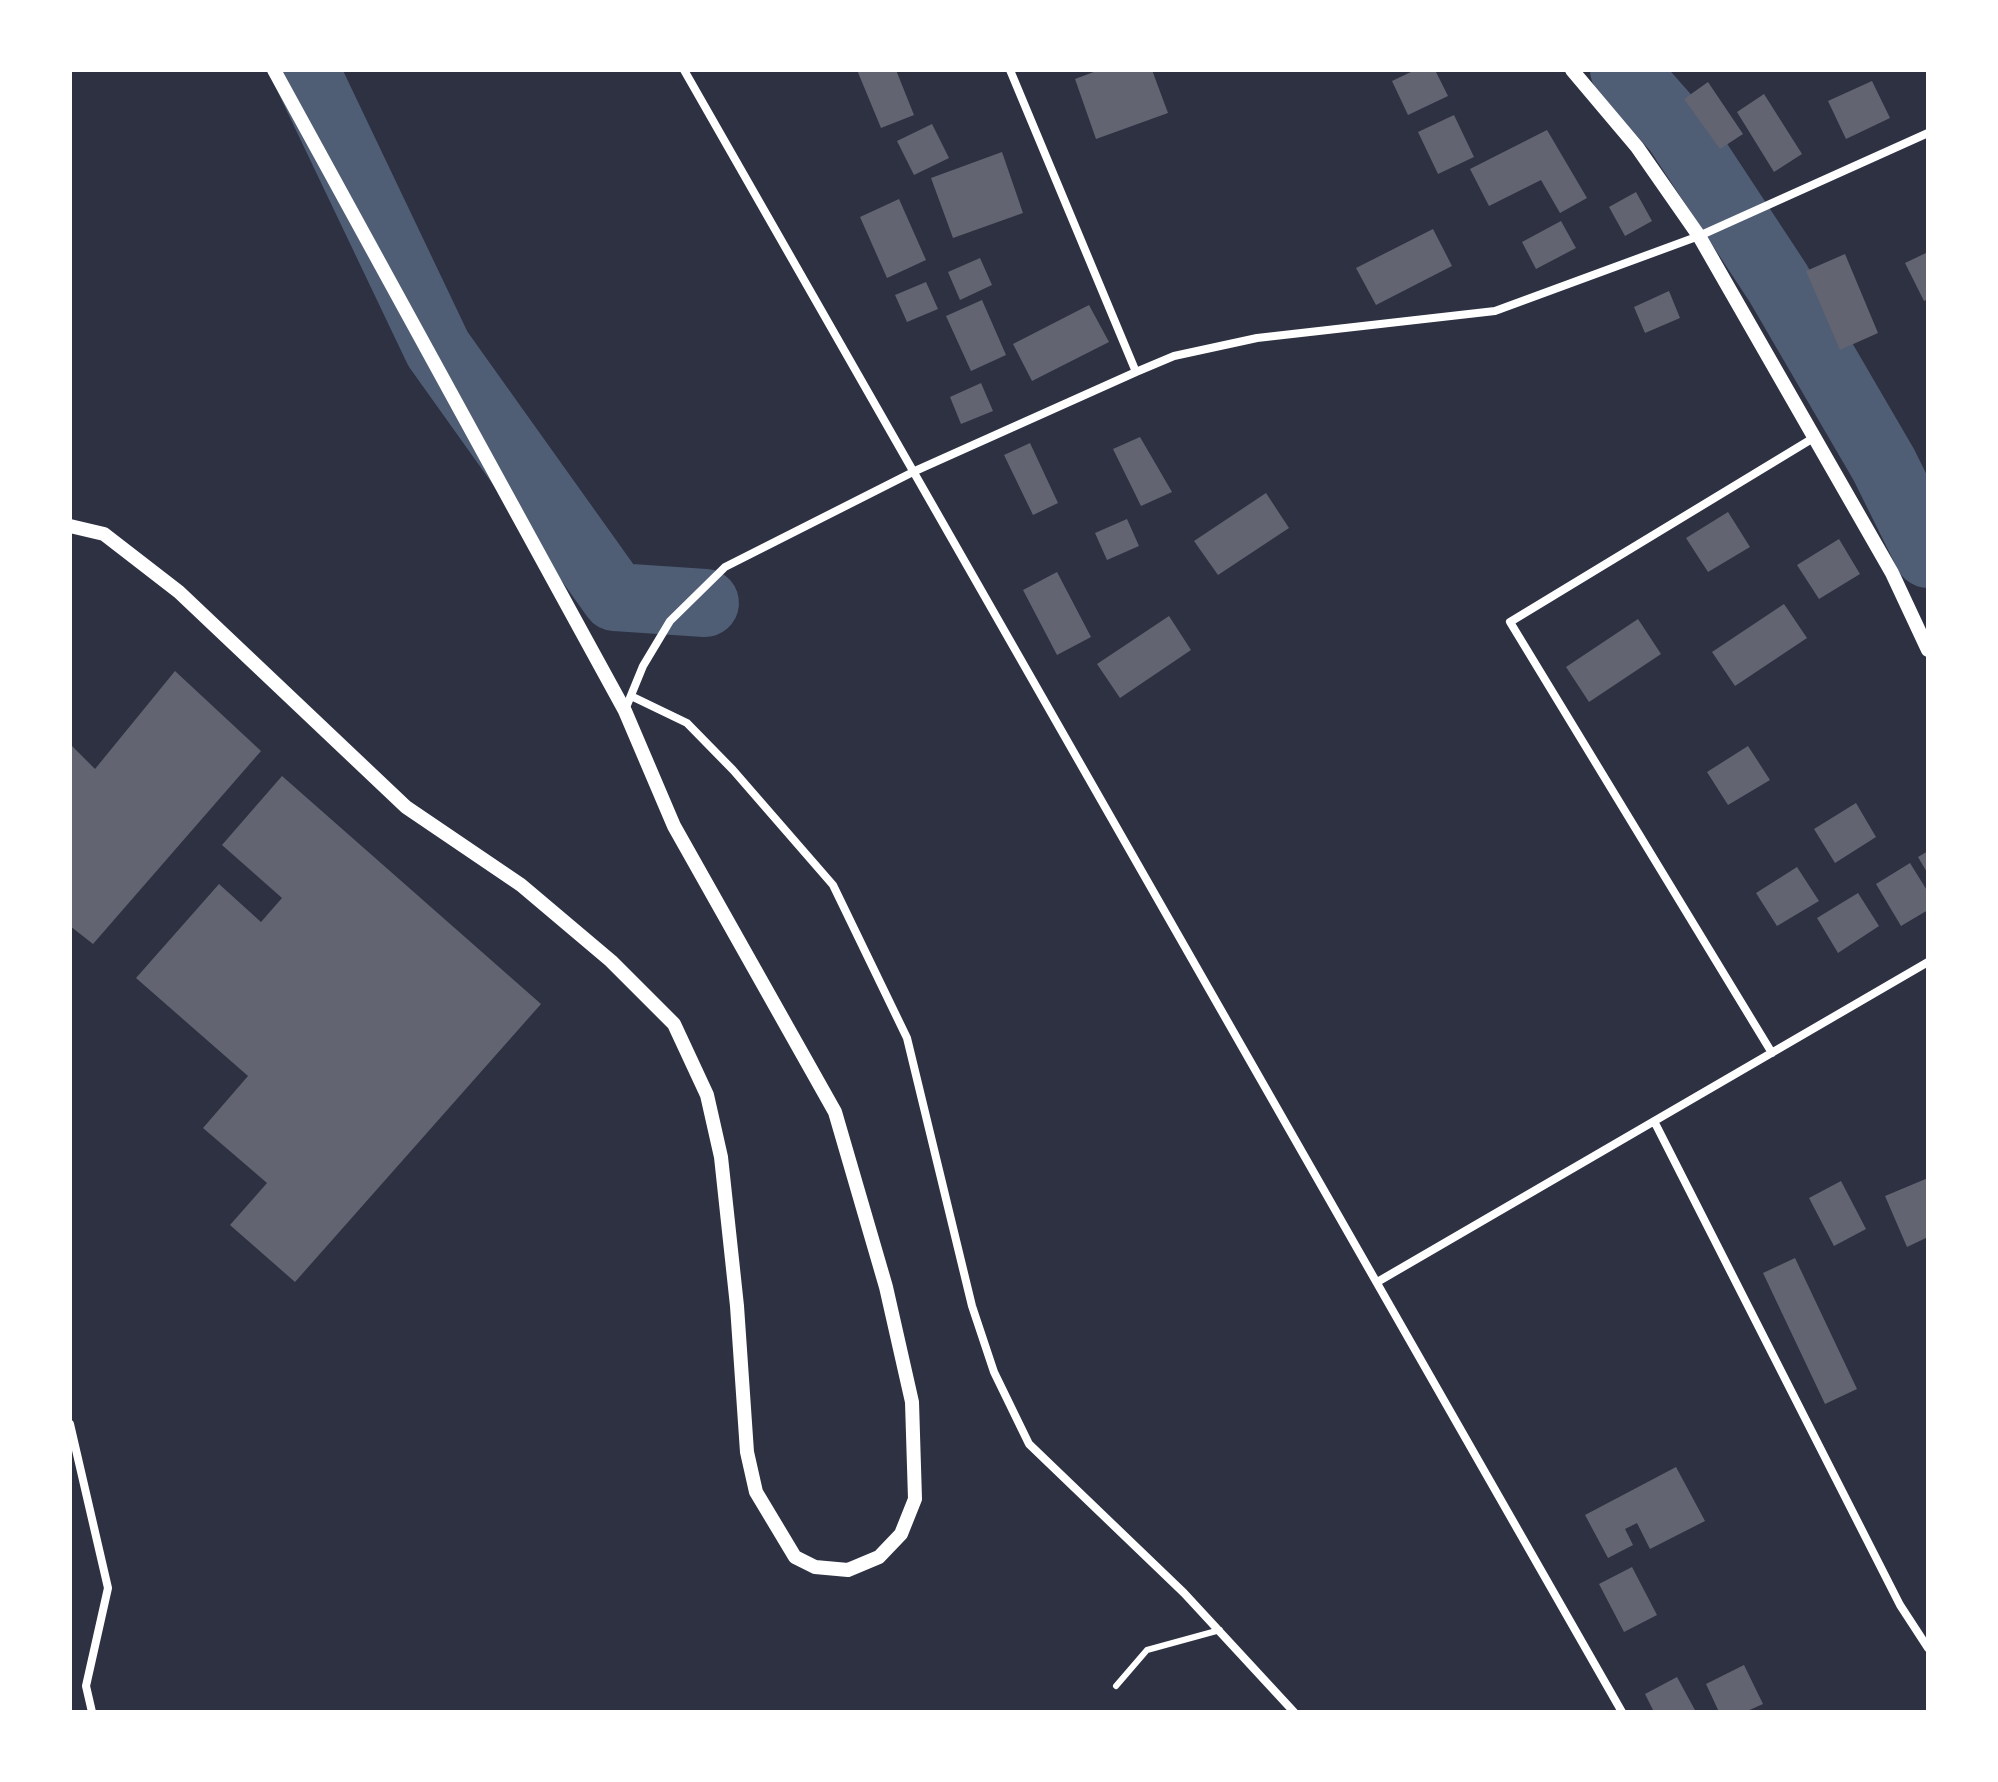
<!DOCTYPE html>
<style>
body{margin:0}
#map{position:relative;width:1998px;height:1782px;overflow:hidden;background:#2d3142;font-family:"Fira Sans",sans-serif}
canvas{display:block}
.frame{position:absolute;inset:0;border:72px solid #fff;pointer-events:none}
</style>
<div id="map">
<canvas width="1998" height="1782"></canvas>
<div class="frame"></div>
</div>
<script>
const ctx = document.querySelector('canvas').getContext('2d');
ctx.lineJoin = 'round';
const toPath = rows => new Path2D(rows.map(r => 'M' + r).join(''));
function strokePath(path, color, width, dash) { ctx.strokeStyle = color; ctx.lineWidth = width; ctx.lineCap = dash ? 'butt' : 'round'; ctx.setLineDash(dash || []); ctx.stroke(path); }
function fillPath(path, color) { ctx.fillStyle = color; ctx.fill(path, 'evenodd'); }
strokePath(toPath([
 [305,70,438,349,615,597,705,603],
 [1624,70,1678,131,1778,283,1884,465,1928,554]
]), '#4f5d75', 68);
fillPath(toPath([
 [857,70,896,70,914,115,881,128],
 [1099,70,1152,70,1168,113,1096,139,1075,79],
 [1415,70,1435,70,1448,96,1408,115,1392,81],
 [1872,81,1890,118,1846,139,1828,101],
 [1708,82,1743,134,1720,149,1684,99],
 [1764,94,1802,154,1774,172,1737,112],
 [1454,115,1474,157,1438,174,1418,132],
 [932,124,949,158,914,175,897,141],
 [1547,130,1587,198,1560,213,1541,180,1489,206,1470,169],
 [1002,152,1023,213,953,238,931,178],
 [1636,192,1652,221,1625,236,1609,207],
 [899,199,926,260,887,278,860,217],
 [1561,221,1576,248,1536,269,1522,242],
 [1433,229,1452,266,1376,305,1356,268],
 [1928,252,1928,299,1924,301,1905,263],
 [1845,254,1878,333,1840,350,1806,271],
 [980,258,992,285,960,300,948,272],
 [926,282,938,309,907,322,895,295],
 [1669,291,1680,318,1645,333,1634,307],
 [982,300,1006,355,971,371,946,316],
 [1089,305,1109,342,1032,381,1013,344],
 [981,383,993,411,961,424,950,397],
 [1140,437,1172,492,1141,506,1113,449],
 [1030,443,1058,503,1033,515,1004,455],
 [1266,493,1289,528,1218,575,1194,541],
 [1728,512,1750,547,1708,572,1686,538],
 [1127,519,1139,546,1107,560,1095,533],
 [1839,539,1860,574,1819,599,1797,565],
 [1057,572,1091,637,1057,655,1023,590],
 [1784,604,1807,638,1735,686,1712,652],
 [1169,616,1191,650,1120,698,1097,664],
 [1638,619,1661,654,1589,702,1566,667],
 [175,671,261,751,93,944,70,926,70,749,72,746,95,769],
 [1748,746,1770,780,1728,805,1707,772],
 [282,776,541,1004,295,1282,230,1225,267,1183,203,1128,248,1076,136,978,219,884,261,922,282,898,222,845],
 [1856,803,1876,837,1835,863,1814,829],
 [1928,851,1928,874,1918,857],
 [1910,863,1928,892,1928,910,1901,926,1876,884],
 [1797,867,1819,901,1777,926,1756,893],
 [1858,893,1879,926,1838,953,1817,918],
 [1928,1178,1928,1237,1907,1247,1885,1196],
 [1841,1181,1866,1229,1834,1246,1809,1198],
 [1795,1258,1857,1389,1825,1404,1763,1273],
 [1676,1467,1705,1521,1650,1549,1637,1523,1625,1529,1633,1545,1608,1558,1585,1515],
 [1632,1567,1657,1615,1624,1632,1599,1584],
 [1744,1665,1763,1704,1745,1712,1719,1712,1706,1684],
 [1677,1677,1696,1712,1654,1712,1645,1694]
]), '#626471');
strokePath(toPath([
 [1116,1686,1147,1650,1220,1630]
]), '#fff', 6);
strokePath(toPath([
 [684,70,1622,1712],
 [1010,70,1136,372],
 [631,696,687,723,733,770,833,885,907,1038,972,1306,994,1372,1029,1444,1184,1593,1294,1712],
 [625,710,643,666,670,621,725,567,915,471,1136,372,1174,356,1257,338,1495,311,1699,236,1928,133],
 [1772,1053,1510,622,1815,437],
 [1654,1121,1900,1605,1928,1648],
 [1379,1281,1928,962],
 [70,1424,108,1588,86,1686,92,1712]
]), '#fff', 8);
strokePath(toPath([
 [1572,70,1637,147,1699,236,1892,573,1928,650],
 [70,526,104,534,179,592,406,807,521,885,611,961,674,1024,707,1095,721,1157,737,1306,747,1452,756,1492,795,1557,815,1567,848,1570,879,1557,901,1534,915,1499,912,1402,886,1287,835,1112,674,826,625,711,274,70]
]), '#fff', 14);
</script>
